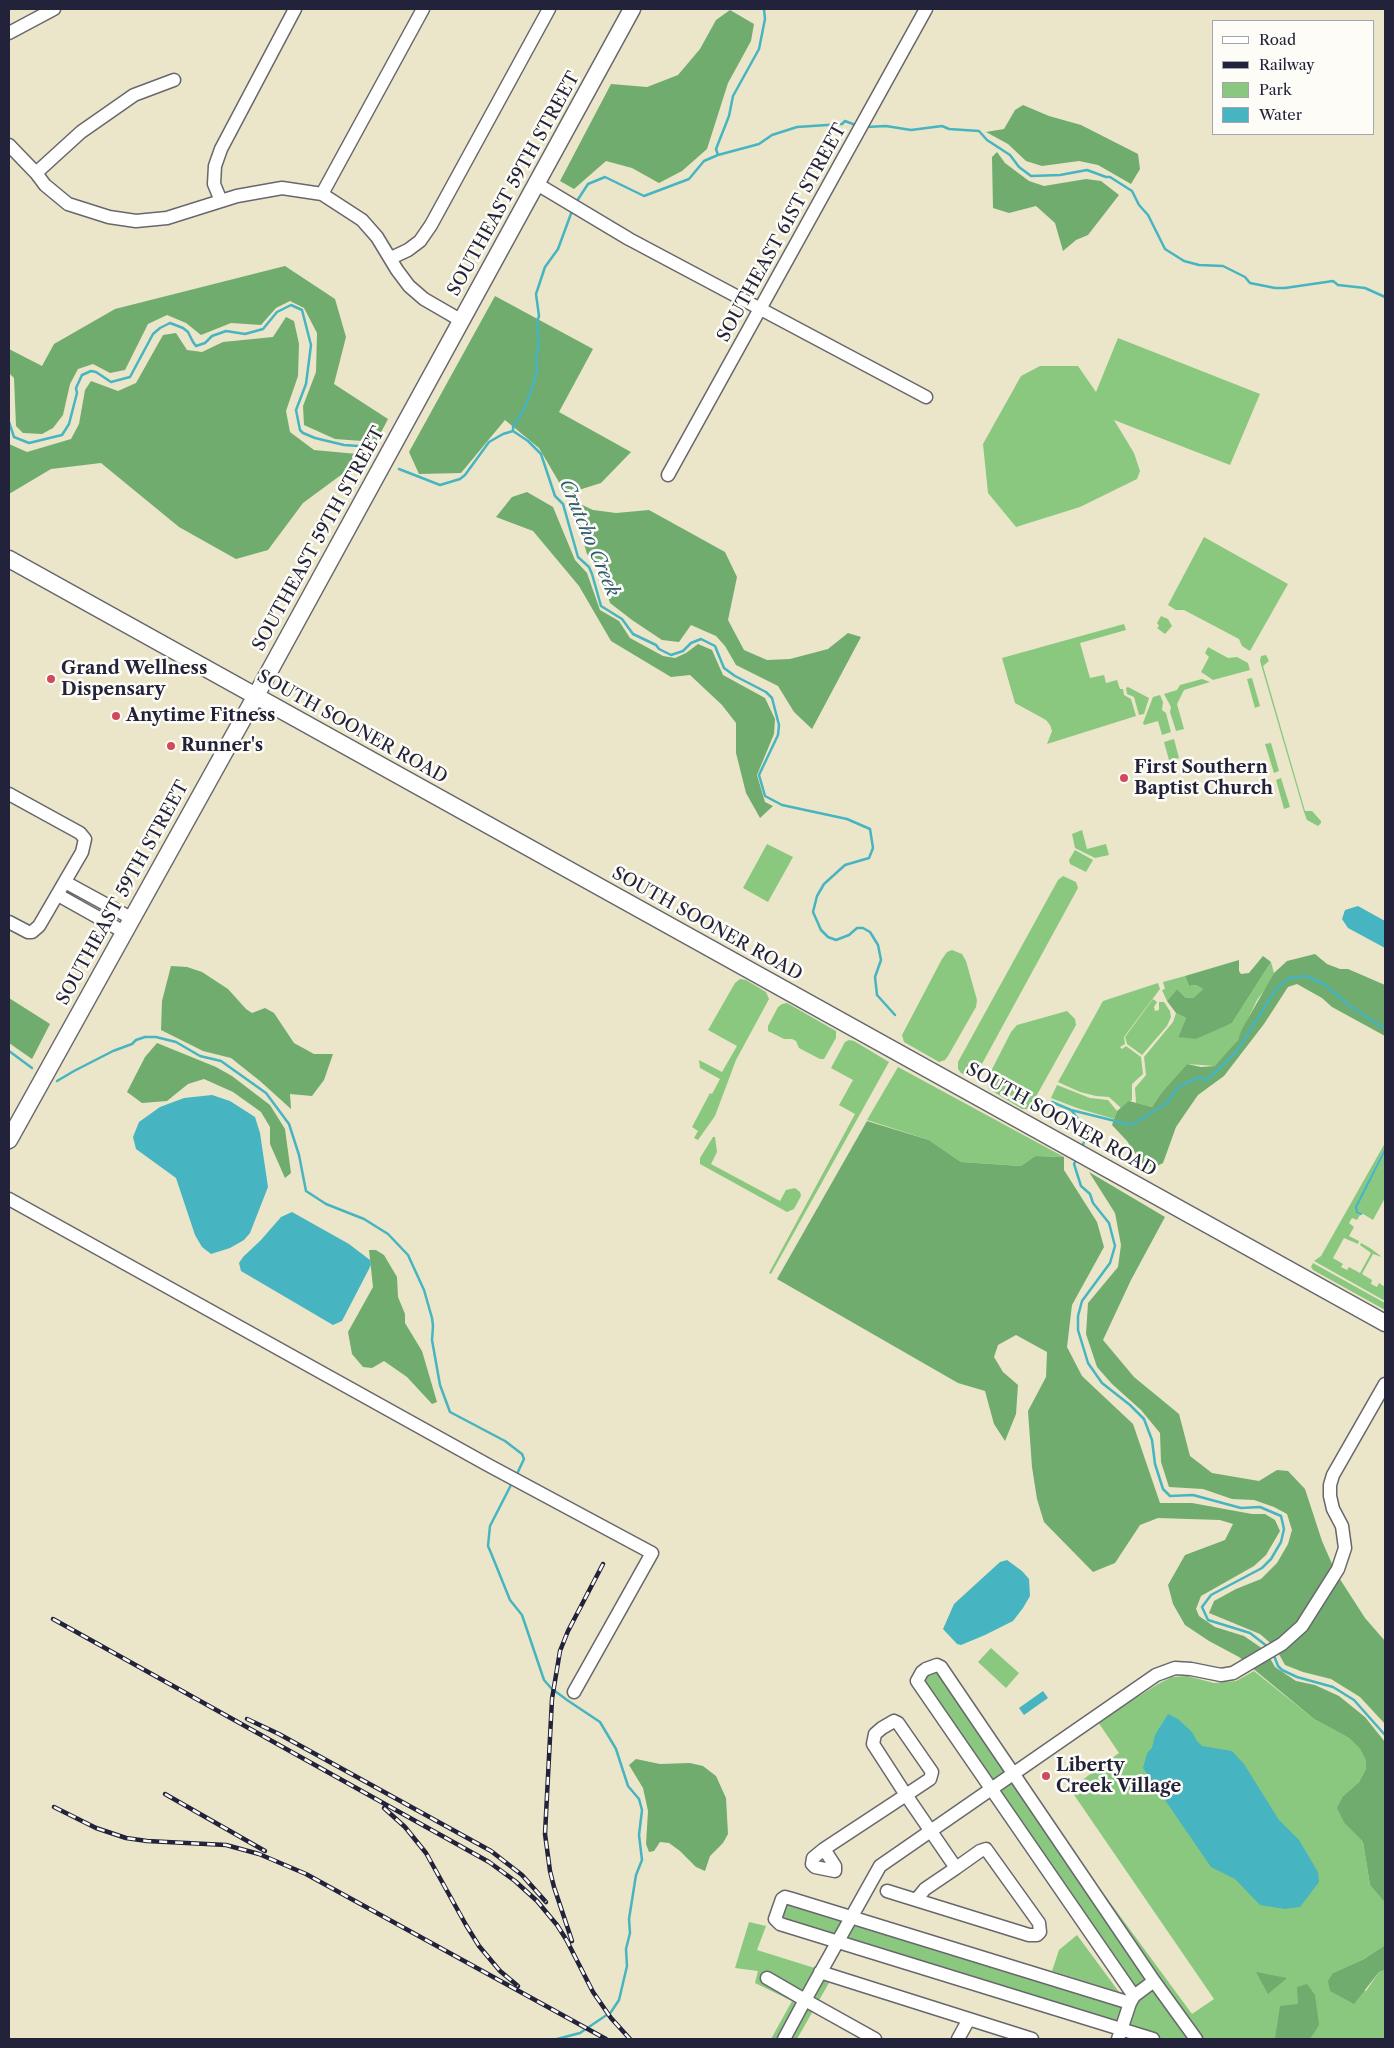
<!DOCTYPE html>
<style>
body{margin:0}
#map{position:relative;width:1394px;height:2048px;overflow:hidden;background:#ebe6c9;font-family:"Libre Caslon Text",serif}
canvas{display:block}
.frame{position:absolute;inset:0;border:10px solid #22223b;pointer-events:none}
.legend{position:absolute;left:1212px;top:20px;width:162px;height:115px;box-sizing:border-box;background:#fdfcf7;border:1px solid #a5a5ac;margin:0;padding:6px 9px;list-style:none;font-size:15px;color:#22223b}
.legend li{display:flex;align-items:center;gap:10px;height:25px}
.legend b{width:25px;border:1px solid #a5a5ac}
</style>
<div id="map">
<canvas width="1394" height="2048"></canvas>
<div class="frame"></div>
<ul class="legend">
<li><b style="height:6px;background:#fff"></b>Road</li>
<li><b style="height:6px;background:#22223b"></b>Railway</li>
<li><b style="height:14px;background:#8ac87f"></b>Park</li>
<li><b style="height:14px;background:#46b4c1"></b>Water</li>
</ul>
</div>
<script>
const ctx = document.querySelector('canvas').getContext('2d');
ctx.lineJoin = 'round';
function fillPath(path, color) { ctx.fillStyle = color; ctx.fill(path, 'evenodd'); }
const toPath = rows => new Path2D(rows.map(r => 'M' + r).join(''));
function strokePath(path, color, width, dash) { ctx.strokeStyle = color; ctx.lineWidth = width; ctx.lineCap = dash ? 'butt' : 'round'; ctx.setLineDash(dash || []); ctx.stroke(path); }
function drawText(font, color, halo, rows, align = 'center') {
  ctx.font = font + ' "Libre Caslon Text",serif'; ctx.lineWidth = 5; ctx.setLineDash([]); ctx.textBaseline = 'middle'; ctx.strokeStyle = halo; ctx.fillStyle = color; for (const [text, x, y, turn = 0] of rows) {
    ctx.save(); ctx.translate(x, y); ctx.rotate((+turn || 0) * Math.PI / 180); ctx.textAlign = isNaN(turn) ? turn : align; if (halo) ctx.strokeText(text, 0, 0); ctx.fillText(text, 0, 0); ctx.restore();
  }
}
fillPath(toPath([
 [1118,338,1260,394,1230,465,1114,420,1134,453,1140,471,1137,479,1080,507,1016,527,988,493,983,444,1021,376,1040,366,1078,366,1096,392],
 [1204,537,1288,584,1250,651,1242,646,1239,639,1184,610,1176,610,1168,605],
 [1161,616,1168,619,1172,626,1165,634,1157,628,1159,626,1157,623],
 [1124,624,1126,630,1080,643,1090,678,1104,675,1106,683,1117,680,1120,689,1123,689,1124,695,1131,699,1136,716,1047,744,1052,731,1050,725,1046,720,1015,703,1002,658],
 [1208,647,1228,658,1237,657,1248,663,1250,670,1213,680,1201,672,1209,657,1205,653],
 [1266,655,1269,661,1263,666,1305,811,1312,811,1321,821,1321,823,1318,826,1307,820,1304,812,1260,661,1261,656],
 [1252,678,1260,706,1255,708,1247,679],
 [1202,679,1210,682,1184,690,1177,704,1184,729,1176,731,1170,712,1171,707,1164,694,1177,690,1180,685],
 [1128,687,1149,698,1144,714,1139,715,1134,697,1127,694,1126,688],
 [1160,695,1163,702,1162,710,1166,713,1171,732,1162,735,1158,721,1144,725,1143,723,1153,697],
 [1174,739,1179,758,1169,760,1164,742],
 [1271,743,1279,771,1274,773,1265,744],
 [1281,778,1290,807,1284,809,1276,780],
 [1082,830,1087,849,1106,844,1109,855,1095,858,1075,848,1072,834],
 [767,844,793,857,768,902,743,888],
 [1075,850,1093,860,1086,872,1070,864,1069,860],
 [1063,876,1076,882,1078,888,977,1073,973,1076,968,1077,961,1073,958,1069,958,1062,1058,880],
 [952,950,962,954,966,961,977,1000,976,1007,948,1056,945,1060,939,1062,904,1042,902,1035,942,959,947,952],
 [1271,962,1274,973,1268,985,1257,1000,1238,1040,1222,1060,1215,1066,1187,1064,1162,1092,1152,1107,1136,1103,1135,1088,1146,1075,1144,1057,1173,1022,1176,1013,1186,1018,1178,1037,1232,1023],
 [1185,976,1189,986,1196,985,1203,989,1193,998,1186,998,1177,989,1167,1001,1162,990,1165,989,1163,982],
 [740,979,746,980,766,992,769,999,736,1060,715,1116,698,1140,694,1138,698,1131,692,1127,710,1093,712,1094,720,1079,700,1068,699,1060,722,1072,737,1046,708,1030,735,983],
 [1158,983,1160,989,1124,1037,1125,1044,1120,1047,1122,1049,1126,1046,1141,1057,1143,1074,1132,1084,1132,1100,1121,1108,1109,1097,1096,1096,1080,1092,1058,1082,1103,1001],
 [1153,999,1157,1002,1154,1007,1155,1011,1159,1010,1159,1002,1164,1002,1170,1011,1171,1017,1167,1026,1142,1055,1127,1044,1125,1037],
 [787,1003,836,1031,836,1038,824,1059,820,1059,799,1048,796,1041,792,1039,784,1039,768,1031,768,1026,778,1007,782,1004],
 [1067,1011,1075,1019,1076,1025,1029,1109,1022,1109,989,1089,986,1081,1011,1032,1017,1025],
 [849,1040,854,1041,889,1062,771,1274,769,1273,855,1114,839,1105,853,1080,831,1068,845,1042],
 [898,1067,1064,1157,1035,1156,1021,1166,961,1162,929,1140,867,1120],
 [1057,1085,1090,1098,1108,1100,1117,1111,1114,1119,1077,1108,1051,1098],
 [713,1137,715,1137,717,1152,711,1164,780,1201,786,1190,795,1188,800,1192,801,1196,794,1209,787,1212,700,1164,700,1158],
 [1385,1143,1385,1147,1355,1207,1356,1212,1360,1215,1357,1220,1352,1218,1349,1223,1354,1227,1349,1236,1359,1241,1358,1244,1344,1238,1333,1258,1343,1264,1341,1267,1347,1270,1349,1267,1360,1273,1371,1253,1360,1245,1361,1243,1370,1248,1382,1257,1373,1254,1362,1274,1372,1280,1371,1284,1377,1287,1379,1283,1385,1287,1385,1301,1314,1261,1321,1256],
 [1385,1153,1385,1198,1373,1220,1358,1211,1357,1207],
 [1313,1263,1385,1303,1385,1310,1313,1270,1311,1267],
 [991,1648,1019,1673,1006,1688,978,1662],
 [937,1667,1192,2014,1214,1999,1070,1789,1119,1753,1098,1722,1158,1684,1172,1677,1187,1676,1214,1683,1236,1681,1254,1671,1314,1719,1349,1738,1360,1749,1366,1761,1366,1769,1359,1782,1343,1796,1345,1824,1363,1842,1370,1885,1385,1903,1385,1945,1364,1959,1333,1973,1366,1991,1379,1972,1385,1970,1385,2039,1157,2039,780,1918,785,1900,1116,2001,1128,1983,919,1681],
 [749,1922,766,1926,757,1950,837,1975,830,1981,797,2039,771,2039,792,2001,755,1983,758,1971,735,1968],
 [1077,1935,1119,1992,1052,1971,1059,1950]
]), '#8ac87f');
fillPath(toPath([
 [730,10,754,24,751,41,728,83,707,149,682,171,659,183,632,168,606,161,574,189,560,181,611,84,647,87,678,75,700,49,716,20],
 [1023,105,1049,116,1081,125,1138,154,1140,169,1131,184,1098,165,1079,161,1042,166,1026,161,1008,144,986,132,1004,129,1015,110],
 [997,152,1005,163,1029,181,1044,186,1086,179,1101,181,1119,195,1088,235,1076,240,1063,251,1055,223,1036,206,1009,213,993,208,992,157],
 [285,266,335,299,346,337,334,384,388,419,376,442,335,439,304,425,303,406,316,372,317,333,304,308,290,301,276,308,261,325,231,323,201,335,186,323,167,315,148,324,125,370,110,373,93,364,78,369,70,384,63,415,53,428,42,434,23,433,16,426,14,378,9,373,9,349,42,366,54,344,115,309],
 [495,296,593,349,559,412,631,452,601,483,566,494,539,448,505,420,461,473,419,474,409,452],
 [286,317,294,321,299,344,298,376,286,411,290,432,314,450,368,455,303,503,268,550,236,559,179,527,101,463,51,469,9,494,9,444,27,452,71,439,79,424,85,390,91,381,118,391,136,383,163,335,176,333,187,350,202,352,223,342,273,337],
 [527,492,553,507,575,560,587,573,600,610,619,621,630,638,663,656,675,658,686,653,698,644,712,650,723,675,765,698,775,719,774,734,757,775,765,802,773,806,760,818,746,793,736,753,736,723,722,705,690,675,671,677,611,641,579,586,533,531,496,517,512,497],
 [576,502,593,510,616,513,649,510,725,552,737,577,728,620,744,650,767,660,790,659,828,649,848,633,861,637,812,729,794,712,778,686,736,665,725,646,716,636,691,625,679,642,662,640,632,620,610,603,599,566,587,554,577,520],
 [1315,954,1327,964,1340,969,1348,969,1385,985,1385,1036,1332,1007,1322,998,1297,984,1288,987,1264,1024,1224,1076,1198,1095,1189,1108,1176,1127,1163,1163,1153,1168,1142,1163,1127,1141,1112,1125,1117,1111,1129,1101,1152,1107,1162,1092,1187,1064,1201,1067,1215,1066,1238,1040,1242,1029,1274,973,1287,961],
 [1263,956,1271,962,1232,1023,1196,1039,1178,1037,1186,1018,1176,1013,1167,1001,1177,989,1186,998,1193,998,1203,989,1196,985,1189,986,1185,976,1239,960,1239,971,1241,974,1249,973],
 [171,966,187,967,202,972,228,989,246,1009,252,1013,265,1008,274,1013,294,1043,314,1054,333,1054,324,1080,312,1096,290,1094,291,1109,260,1081,231,1058,203,1051,161,1030,162,1001],
 [9,998,50,1024,32,1059,9,1043],
 [157,1043,216,1067,232,1076,270,1105,285,1129,291,1173,285,1178,270,1144,270,1127,261,1112,233,1092,204,1079,188,1084,167,1101,142,1103,127,1092,145,1057],
 [867,1121,929,1140,961,1162,1021,1166,1035,1156,1064,1157,1064,1170,1097,1222,1104,1247,1072,1305,1067,1347,1082,1376,1133,1424,1160,1503,1192,1503,1252,1514,1265,1514,1275,1520,1280,1531,1266,1555,1254,1566,1201,1596,1196,1609,1199,1616,1215,1627,1244,1636,1266,1651,1275,1667,1296,1681,1315,1685,1339,1696,1365,1717,1385,1742,1385,1903,1370,1885,1363,1842,1345,1824,1337,1808,1343,1796,1359,1782,1366,1769,1366,1761,1360,1749,1349,1738,1314,1719,1239,1657,1209,1641,1185,1625,1173,1604,1168,1585,1185,1555,1225,1540,1233,1524,1220,1520,1158,1518,1140,1525,1115,1563,1093,1572,1044,1522,1037,1499,1032,1467,1028,1411,1046,1377,1047,1352,1016,1335,998,1345,994,1357,1003,1372,1018,1385,1016,1414,1005,1441,994,1424,985,1391,958,1383,777,1279],
 [1089,1172,1165,1217,1131,1280,1103,1340,1134,1377,1179,1414,1190,1456,1212,1473,1259,1481,1277,1470,1288,1471,1305,1489,1322,1541,1336,1573,1365,1618,1385,1641,1385,1724,1360,1697,1331,1679,1303,1672,1285,1665,1275,1647,1260,1634,1209,1613,1214,1601,1236,1589,1261,1579,1277,1563,1288,1544,1292,1530,1287,1514,1274,1507,1254,1500,1232,1499,1203,1489,1169,1487,1161,1462,1160,1433,1141,1410,1112,1384,1097,1367,1086,1334,1088,1303,1118,1267,1121,1245,1115,1213],
 [369,1250,376,1250,384,1255,397,1277,398,1297,405,1314,405,1323,422,1351,437,1402,432,1404,407,1377,384,1361,372,1368,363,1367,352,1354,348,1332,373,1287],
 [636,1759,660,1764,690,1763,703,1766,716,1776,726,1798,728,1834,723,1843,710,1856,705,1871,696,1867,680,1851,669,1843,660,1842,654,1851,649,1852,646,1844,648,1811,643,1788,629,1765],
 [1385,1945,1385,1970,1379,1972,1354,2004,1330,1991,1328,1981,1333,1973,1364,1959],
 [1256,1972,1287,1978,1268,1994],
 [1307,1984,1315,1995,1319,2025,1310,2039,1275,2039,1280,2006,1298,2004,1297,1987]
]), '#6fac6e');
fillPath(toPath([
 [1358,906,1385,921,1385,948,1348,928,1342,919,1345,910],
 [212,1095,230,1101,255,1117,260,1133,268,1187,250,1233,244,1240,230,1248,211,1254,202,1247,195,1235,176,1178,136,1149,133,1137,139,1122,160,1107,184,1098],
 [292,1212,349,1244,370,1260,371,1264,369,1269,342,1321,333,1325,241,1271,239,1263,243,1257,261,1240,281,1217],
 [1007,1560,1022,1571,1029,1579,1030,1596,1023,1608,1013,1621,985,1635,961,1645,957,1644,943,1629,954,1604,1000,1562],
 [1043,1691,1048,1698,1024,1715,1019,1708],
 [1168,1714,1178,1719,1192,1732,1197,1741,1202,1746,1232,1751,1244,1764,1279,1820,1299,1840,1318,1872,1319,1882,1300,1907,1285,1909,1260,1905,1235,1879,1211,1867,1143,1768,1147,1753,1152,1748,1155,1735]
]), '#46b4c1');
strokePath(toPath([
 [866,127,886,126,911,130,942,126,949,129,979,131,987,140,1010,155,1019,167,1031,176,1060,175,1087,170,1106,177,1110,177,1132,191,1139,205,1148,215,1165,249,1184,261,1199,265,1223,266,1245,277,1250,283,1275,288,1285,288,1333,281,1338,285,1365,288,1385,297],
 [718,155,716,149,729,116,733,96,759,49,765,19,764,9],
 [575,204,588,184,605,177,644,196,689,179,704,161,718,155,759,144,772,135,797,127,842,124,845,121,858,126],
 [9,422,14,437,29,443,62,435,69,424,77,393,76,388,82,375,91,371,96,372,111,382,130,377,153,334,160,328,170,323,183,328,188,332,193,342,196,346,205,343,212,336,226,331,245,334,263,329,277,312,291,305,302,310,311,345,306,384,296,410,300,430,303,433,315,438,344,445,373,447],
 [513,431,513,427,524,409,531,392,537,370,536,353,539,346,537,322,539,316,536,294,545,267,558,249,572,211],
 [399,469,440,485,460,479,465,475,489,442,503,434,513,431,528,441,541,454,555,496,563,504,578,557,589,567,592,574,601,606,622,619,633,634,656,645,659,649,671,655,683,651,691,643,701,639,715,646,724,668,735,676,766,692,772,698,779,725,778,735,759,775,765,796,782,805,847,819,870,829,873,848,869,858,845,865,824,884,817,896,813,912,821,930,828,937,836,940,849,935,857,928,863,928,870,932,878,945,881,960,875,977,877,995,895,1015],
 [9,1051,32,1068],
 [57,1081,74,1071,113,1051,132,1044,136,1040,145,1037,156,1037,176,1042,200,1056,221,1061,266,1093,289,1124,299,1155,306,1191,326,1204,364,1219,388,1234,408,1255,424,1290,432,1318,433,1326,432,1340,440,1385,450,1412,505,1441,522,1454,524,1459,516,1476],
 [1052,1102,1071,1110,1131,1125,1166,1104,1179,1086,1198,1078,1207,1080,1237,1051,1276,989,1289,978,1306,976,1324,984,1350,1006,1385,1029],
 [1071,1110,1087,1130,1082,1149],
 [1077,1158,1074,1164,1081,1186,1090,1194,1093,1203,1109,1223,1115,1246,1110,1263,1082,1301,1078,1316,1078,1330,1088,1363,1102,1383,1130,1405,1144,1419,1152,1440,1155,1464,1163,1489,1170,1496,1193,1495,1241,1508,1260,1507,1281,1516,1284,1529,1281,1542,1271,1559,1262,1568,1211,1595,1202,1607,1208,1620,1250,1633,1268,1647],
 [1361,1214,1357,1212,1356,1207,1385,1150],
 [512,1483,490,1526,488,1546,491,1553,510,1600,522,1615,544,1680,551,1688,567,1700,600,1722,616,1749,628,1786,639,1799,642,1810,639,1835,642,1860,636,1875,629,1919,630,1933,626,1949,627,1966,619,2000,611,2012,580,2033,557,2039],
 [1273,1653,1278,1666,1282,1670,1297,1677,1333,1687,1354,1700,1385,1735]
]), '#46b4c1', 2.5);
const minor = toPath([
 [9,33,54,9],
 [9,145,36,173,45,185,68,204,109,217,136,221,167,218,237,196,282,188,322,194,362,220,377,237,397,270,409,286,424,299,462,321],
 [36,173,81,132,134,95,174,80],
 [537,184,629,239,926,397],
 [322,194,423,9],
 [221,201,214,184,215,166,221,149,295,9],
 [391,258,408,250,420,241,431,225,549,9],
 [668,475,926,9],
 [9,794,80,833,85,839,82,852,39,926,32,932,28,932,9,922],
 [65,882,131,918],
 [58,895,124,932],
 [9,1199,488,1465,652,1553,574,1692],
 [894,1721,898,1723,932,1772,930,1779,906,1795,873,1744,875,1734,882,1728,894,1721],
 [824,1849,835,1866,835,1871,815,1867,812,1864,813,1858,824,1849,906,1795,956,1868,980,1851,986,1849,1039,1923,1040,1932,1037,1935,1029,1935,887,1891],
 [916,1900,925,1889,956,1868],
 [820,1972,1032,2039],
 [767,1978,805,2000,784,2039],
 [1154,1981,1196,2039],
 [1130,2003,792,1899,785,1897,782,1899,775,1919,780,1924,1153,2039],
 [875,2039,805,2000,880,1866,1156,1675,1175,1668,1191,1669,1221,1675,1233,1673,1282,1644,1302,1626,1338,1569,1345,1548,1342,1526,1333,1509,1330,1496,1330,1485,1333,1475,1385,1384],
 [958,2039,969,2019],
 [1118,2039,1130,2003,1134,1996,1154,1981,941,1667,937,1665,926,1669,922,1672,917,1681,1134,1996]
]);
const major = toPath([
 [9,559,1385,1323],
 [9,1140,264,681,632,9]
]);
strokePath(minor, '#68676d', 15);
strokePath(major, '#68676d', 19);
strokePath(minor, '#fff', 12);
strokePath(major, '#fff', 16);
const rail = toPath([
 [53,1619,489,1862,515,1881,537,1901,557,1925,569,1944],
 [247,1719,279,1734,491,1851,522,1875,546,1902],
 [165,1794,265,1851],
 [54,1807,96,1828,126,1838,147,1841,226,1845,259,1854,306,1874,606,2039],
 [384,1808,405,1827,426,1853,466,1925,479,1946,500,1971,518,1986],
 [566,1939,593,1992,611,2018,630,2039],
 [572,1941,554,1887,550,1871,545,1834,552,1699,560,1651,568,1631,603,1564]
]);
strokePath(rail, '#22223b', 4.5);
strokePath(rail, '#fdfcf7', 2.5, [8]);
for (const [x, y, r, color] of [
 [51,679,5,"#d1495b"],
 [116,716,5,"#d1495b"],
 [171,746,5,"#d1495b"],
 [1124,778,5,"#d1495b"],
 [1046,1776,5,"#d1495b"]
]) { const dot = new Path2D(); dot.arc(x, y, r, 0, 2 * Math.PI); ctx.fillStyle = color; ctx.fill(dot); strokePath(dot, '#fdfcf7', 2); }
drawText('18px', '#22223b', '#fdfcf7', [
 ["SOUTHEAST 59TH STREET",514,184,-61],
 ["SOUTHEAST 61ST STREET",782,233,-61],
 ["SOUTHEAST 59TH STREET",319,539,-61],
 ["SOUTH SOONER ROAD",352,727,29],
 ["SOUTHEAST 59TH STREET",123,893,-61],
 ["SOUTH SOONER ROAD",707,924,29],
 ["SOUTH SOONER ROAD",1061,1120,29]
]);
drawText('bold 18px', '#22223b', '#fdfcf7', [
 ["Grand Wellness",61,669],
 ["Dispensary",61,690],
 ["Anytime Fitness",126,716],
 ["Runner's",181,746],
 ["First Southern",1134,768],
 ["Baptist Church",1134,789],
 ["Liberty",1056,1766],
 ["Creek Village",1056,1787]
], 'left');
drawText('italic 19px', '#305c71', '#fdfcf7', [
 ["Crutcho Creek",589,538,67]
]);
</script>
